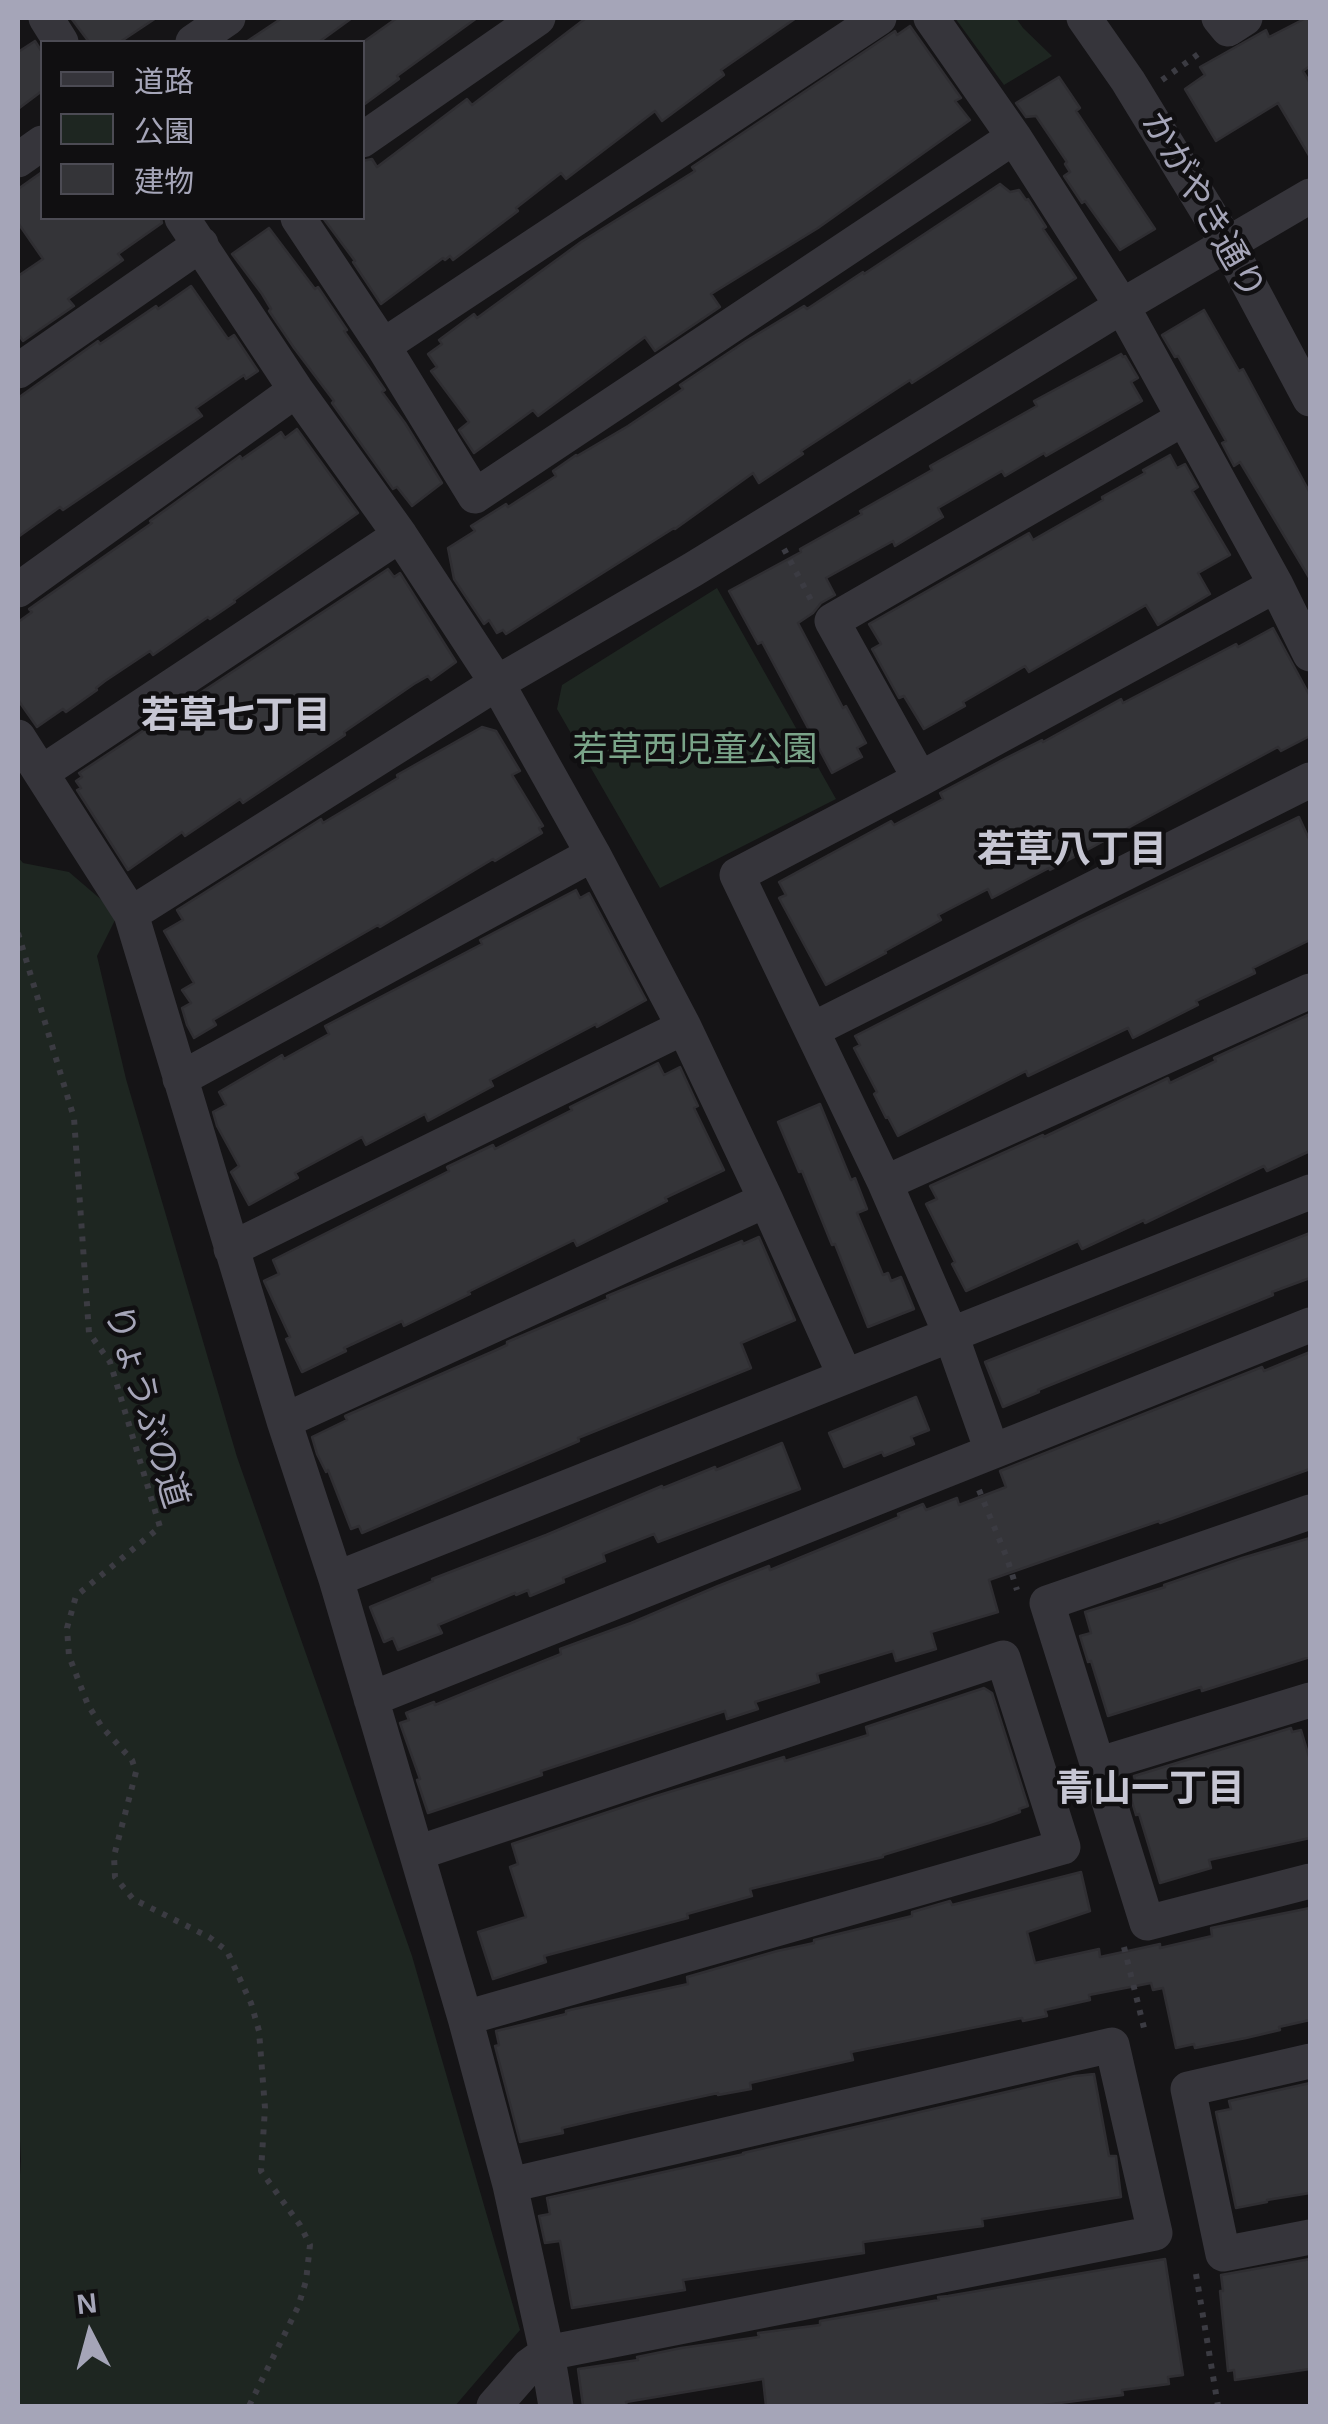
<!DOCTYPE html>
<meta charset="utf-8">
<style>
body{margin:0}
#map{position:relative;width:1328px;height:2424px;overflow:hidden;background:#151416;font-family:Helvetica,"Noto Sans JP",sans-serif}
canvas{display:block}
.frame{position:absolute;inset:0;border:20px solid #a5a5b8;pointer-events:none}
.legend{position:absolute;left:40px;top:40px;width:325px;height:180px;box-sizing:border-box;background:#100f11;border:2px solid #4c4b54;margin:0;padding:12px 18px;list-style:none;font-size:30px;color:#a5a5b8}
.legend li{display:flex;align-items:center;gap:20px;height:50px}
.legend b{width:50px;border:2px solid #4c4b54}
.north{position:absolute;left:40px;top:2284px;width:100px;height:100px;-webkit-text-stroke:8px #100f11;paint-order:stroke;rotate:354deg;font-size:28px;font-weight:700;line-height:40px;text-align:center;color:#a5a5b8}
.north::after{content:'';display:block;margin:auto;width:35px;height:45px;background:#a5a5b8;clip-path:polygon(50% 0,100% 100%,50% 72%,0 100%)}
</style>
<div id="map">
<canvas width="1328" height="2424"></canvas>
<div class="frame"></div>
<ul class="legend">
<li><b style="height:12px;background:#36353b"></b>道路</li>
<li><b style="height:28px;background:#1e2621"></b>公園</li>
<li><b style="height:28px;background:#343438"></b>建物</li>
</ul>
<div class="north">N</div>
</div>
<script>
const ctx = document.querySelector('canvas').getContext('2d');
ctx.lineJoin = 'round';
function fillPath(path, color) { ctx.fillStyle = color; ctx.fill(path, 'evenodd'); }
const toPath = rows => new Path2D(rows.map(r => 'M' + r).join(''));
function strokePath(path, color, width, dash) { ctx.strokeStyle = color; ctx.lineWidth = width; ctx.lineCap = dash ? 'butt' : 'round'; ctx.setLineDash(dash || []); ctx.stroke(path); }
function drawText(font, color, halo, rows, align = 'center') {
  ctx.font = font + ' Helvetica,"Noto Sans JP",sans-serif'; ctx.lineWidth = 9; ctx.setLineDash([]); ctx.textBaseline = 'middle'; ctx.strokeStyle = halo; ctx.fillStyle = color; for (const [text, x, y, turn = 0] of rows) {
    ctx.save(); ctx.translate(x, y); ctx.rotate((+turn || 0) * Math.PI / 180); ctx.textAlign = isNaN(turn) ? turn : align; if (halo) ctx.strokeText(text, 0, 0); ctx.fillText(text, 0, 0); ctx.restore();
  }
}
fillPath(toPath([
 [955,18,1016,18,1023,28,1052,56,1004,85],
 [717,588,836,799,660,888,557,709,562,685],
 [18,857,23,863,69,872,118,914,97,956,126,1079,237,1457,412,1956,520,2330,455,2406,18,2406,18,2208,21,2159,18,2103]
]), '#1e2621');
const building = toPath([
 [71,18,156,18,120,42,89,42,71,18],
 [282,18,352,18,319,42,246,42,282,18],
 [397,18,477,18,397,76,399,79,362,106,362,43,397,18],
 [586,18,796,18,721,70,724,75,662,121,655,111,566,179,561,173,516,208,518,211,453,260,450,256,445,260,443,258,381,304,353,262,355,261,323,218,362,218,362,161,372,159,377,167,467,99,472,105,586,18],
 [1306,18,1310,18,1310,66,1303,71,1310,83,1310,157,1278,103,1216,141,1185,89,1205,75,1200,67,1266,30,1269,37,1306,18],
 [910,26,961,98,955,101,970,120,818,228,711,294,720,307,655,351,645,337,538,416,533,410,474,453,459,430,469,422,431,371,437,367,428,354,442,344,439,340,474,314,477,318,581,242,695,171,692,167,895,31,897,35,910,26],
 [35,41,42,52,42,91,18,109,18,52,35,41],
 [1059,77,1080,108,1076,111,1155,229,1120,250,1085,201,1082,203,1064,176,1070,172,1065,164,1067,162,1036,116,1026,117,1016,103,1059,77],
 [42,172,42,218,161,218,162,223,118,254,123,260,68,299,74,306,23,341,18,334,18,276,43,259,18,223,18,189,42,172],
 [1000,184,1010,192,1019,190,1026,200,1028,199,1046,227,1043,229,1076,278,912,383,910,380,801,451,803,454,759,483,753,473,675,529,674,528,506,634,503,630,497,633,489,620,484,624,454,579,448,548,475,531,471,526,506,504,508,507,556,476,553,471,576,455,577,456,628,426,683,389,680,385,746,341,804,306,807,309,863,272,864,274,1000,184],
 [269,228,315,289,318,287,347,330,344,331,385,390,382,392,405,423,442,483,412,506,397,487,393,489,332,403,334,401,294,348,269,311,271,309,262,294,232,254,269,228],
 [191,286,228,339,234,335,258,371,246,379,244,375,196,408,202,416,63,510,60,507,18,537,18,398,98,341,100,344,156,306,158,309,191,286],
 [1204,310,1239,371,1243,369,1310,493,1310,579,1240,462,1234,466,1222,443,1226,441,1205,404,1178,356,1175,357,1162,335,1204,310],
 [1121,354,1123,357,1125,356,1138,378,1131,382,1142,401,1046,456,1044,453,1005,476,1002,471,938,508,943,517,895,546,893,541,826,578,835,595,821,603,813,613,798,623,843,708,846,706,866,743,857,748,862,757,832,773,762,642,758,644,729,591,801,552,800,549,862,514,860,511,932,470,930,466,1037,406,1034,401,1121,354],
 [297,429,358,513,234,600,235,602,210,619,208,617,153,655,150,651,105,681,96,688,97,690,66,712,63,709,37,727,18,700,18,622,32,612,29,609,36,604,152,523,150,521,240,456,242,459,281,432,285,438,297,429],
 [1170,455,1177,468,1185,464,1198,487,1192,491,1230,555,1198,573,1210,594,1158,625,1146,605,1029,672,1025,666,963,702,965,706,924,729,904,696,899,698,872,649,881,644,869,624,1029,533,1033,540,1103,500,1102,497,1145,473,1143,470,1170,455],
 [388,569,394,577,400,573,456,662,431,680,428,676,414,684,344,732,345,735,243,803,240,799,185,836,182,832,128,870,77,790,81,788,76,781,82,777,79,773,388,569],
 [1273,628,1310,696,1310,736,1281,751,1278,747,1050,870,1049,868,992,898,988,889,938,915,941,920,885,951,886,953,826,985,779,898,786,895,779,882,891,821,894,825,943,799,940,793,1006,758,1042,740,1043,742,1121,699,1123,703,1236,644,1238,647,1273,628],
 [482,727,496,731,520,771,512,775,543,826,539,828,542,833,495,861,493,859,380,927,378,925,213,1020,216,1025,194,1038,187,1025,182,1008,191,1003,182,990,194,983,164,931,183,920,177,910,321,819,323,823,398,778,397,775,482,727],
 [1299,817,1310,841,1310,940,1253,968,1255,973,1196,1001,1198,1005,1133,1038,1128,1028,1028,1076,1026,1071,898,1136,888,1117,886,1118,874,1094,877,1092,854,1048,860,1045,855,1036,1078,922,1299,817],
 [576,890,580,898,589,893,646,1000,597,1027,596,1024,490,1080,493,1086,428,1121,425,1114,366,1145,362,1137,295,1173,298,1178,249,1205,231,1172,239,1166,217,1126,213,1112,226,1105,219,1092,282,1055,284,1059,329,1034,325,1026,482,944,480,940,576,890],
 [1310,1014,1310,1151,1267,1171,1264,1166,1145,1223,1144,1220,1082,1249,1078,1241,966,1291,952,1264,955,1262,926,1204,937,1199,930,1186,1043,1135,1044,1137,1168,1078,1170,1083,1216,1061,1214,1058,1310,1014],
 [658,1063,664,1075,680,1067,698,1106,694,1108,724,1170,665,1198,667,1201,577,1246,574,1240,468,1292,470,1294,404,1326,402,1321,344,1348,346,1351,302,1372,286,1339,290,1337,264,1281,279,1274,273,1260,449,1171,447,1167,493,1145,495,1149,572,1110,570,1107,658,1063],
 [820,1104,851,1180,855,1178,867,1209,857,1213,883,1275,888,1273,891,1281,901,1277,914,1309,868,1327,835,1244,832,1245,802,1171,799,1172,778,1122,820,1104],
 [1310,1233,1310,1278,1272,1292,1273,1295,1038,1390,1039,1392,1003,1407,985,1362,1310,1233],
 [759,1237,795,1320,741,1343,751,1368,578,1438,579,1441,362,1533,359,1526,351,1529,328,1470,326,1472,317,1454,312,1437,347,1420,345,1416,494,1351,507,1345,507,1342,608,1299,607,1296,742,1241,743,1244,759,1237],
 [1310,1352,1310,1469,1160,1523,1159,1521,989,1580,998,1612,931,1632,936,1649,896,1661,893,1651,817,1674,819,1682,755,1702,758,1709,727,1719,725,1711,541,1771,542,1775,428,1813,417,1780,420,1779,400,1723,409,1720,406,1713,434,1702,435,1705,511,1674,561,1654,560,1649,631,1623,718,1586,769,1566,770,1570,899,1517,898,1514,923,1504,926,1510,957,1498,959,1505,1006,1487,1000,1471,1262,1367,1264,1371,1310,1352],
 [916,1397,929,1430,911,1437,914,1444,884,1456,882,1452,844,1467,829,1433,916,1397],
 [782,1443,800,1489,658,1542,654,1534,603,1554,605,1561,563,1578,564,1582,530,1596,528,1590,516,1595,515,1593,438,1625,442,1633,398,1650,393,1638,384,1642,370,1607,433,1581,432,1579,546,1535,662,1486,663,1488,715,1467,716,1470,782,1443],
 [1310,1538,1310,1657,1202,1691,1201,1687,1108,1716,1091,1661,1088,1662,1080,1636,1091,1633,1085,1612,1165,1587,1164,1585,1242,1558,1310,1538],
 [984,1688,992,1693,1028,1806,1019,1809,1020,1812,989,1823,883,1855,883,1857,750,1889,752,1896,687,1914,688,1918,544,1956,546,1962,493,1979,478,1932,526,1917,510,1867,518,1864,512,1844,656,1796,784,1757,785,1761,868,1735,866,1727,984,1688],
 [1291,1728,1292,1732,1301,1730,1310,1760,1310,1838,1209,1860,1211,1868,1160,1883,1139,1814,1136,1815,1129,1792,1137,1789,1134,1776,1291,1728],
 [1081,1872,1090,1911,1027,1932,1035,1963,1099,1949,1100,1957,1160,1944,1160,1948,1212,1936,1211,1928,1310,1908,1310,2020,1279,2027,1280,2030,1246,2038,1195,2048,1194,2044,1176,2048,1163,1988,1153,1990,1151,1983,1089,1995,1090,2000,1045,2010,1047,2016,1023,2021,1022,2018,851,2052,853,2060,750,2083,751,2089,718,2095,718,2093,630,2112,562,2128,563,2133,520,2142,495,2046,499,2045,496,2031,566,2014,566,2011,574,2009,688,1984,687,1977,777,1951,814,1943,814,1940,834,1935,912,1916,912,1912,950,1901,952,1905,1081,1872],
 [1094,2074,1109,2156,1116,2156,1121,2197,982,2219,983,2226,863,2242,864,2253,683,2280,685,2290,572,2308,560,2241,545,2243,539,2216,550,2214,547,2198,744,2154,743,2153,1075,2076,1094,2074],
 [1310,2083,1310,2193,1267,2200,1267,2202,1236,2208,1216,2112,1231,2109,1229,2101,1310,2083],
 [1165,2259,1183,2375,1168,2377,1169,2384,1122,2390,1123,2395,1036,2406,766,2406,763,2379,626,2402,627,2406,583,2406,578,2369,638,2360,637,2357,681,2348,759,2337,758,2333,820,2325,820,2321,939,2300,938,2297,948,2296,1165,2259],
 [1310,2259,1310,2369,1235,2380,1234,2370,1228,2371,1220,2291,1223,2291,1221,2275,1310,2259]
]);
fillPath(building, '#343438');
strokePath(building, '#2f2e32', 2.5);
strokePath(toPath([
 [1162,80,1204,50],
 [784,549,811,600],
 [18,933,74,1118,89,1333,110,1362,160,1527,76,1596,67,1628,69,1656,88,1705,102,1727,132,1760,136,1772,114,1856,115,1877,133,1899,209,1937,227,1951,251,2003,259,2031,265,2108,261,2171,300,2225,310,2245,306,2281,298,2307,249,2406],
 [979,1490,1007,1558,1017,1590],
 [1124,1947,1145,2032],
 [1196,2274,1218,2406]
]), '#3b3b42', 6, [5, 8]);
strokePath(toPath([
 [46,18,61,42],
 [931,18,1014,137,1122,306,1276,585,1310,654],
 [1084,18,1128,81,1227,243,1310,399],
 [1219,18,1228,29,1245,18],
 [193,42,228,18],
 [362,140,538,18],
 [18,160,42,143],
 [182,218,296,390,400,535,497,683,593,854,684,1027,766,1200,845,1376],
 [298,218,383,346,475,496,1014,137],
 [383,346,879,18],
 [18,371,201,244],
 [18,590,296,390],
 [18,737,131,914,284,1421,336,1579,465,2018,510,2185,547,2353,529,2366,494,2406],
 [41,773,400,535],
 [920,779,832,621,1184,418],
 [131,914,497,683,692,570,1122,306,1310,196],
 [812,1030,1310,780],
 [180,1079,593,854],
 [885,1183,1310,991],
 [231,1249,684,1027],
 [284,1421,766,1200],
 [992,1451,951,1335,885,1183,737,875,920,779,1276,585],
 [1310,1512,1047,1603,1147,1923,1310,1881],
 [336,1579,1310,1192],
 [371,1699,1310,1325],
 [1097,1765,1310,1700],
 [417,1853,1003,1658,1063,1847,465,2018],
 [1310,2061,1188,2089,1223,2254,1310,2237],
 [510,2185,1112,2045,1155,2233,547,2353,556,2406]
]), '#36353b', 35);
drawText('35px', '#a5a5b8', '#100f11', [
 ["かがやき通り",1202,206,60],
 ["りょうぶの道",145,1407,73]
]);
drawText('35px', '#7aa489', '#100f11', [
 ["若草西児童公園",695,751]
]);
drawText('bold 38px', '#c6c6d3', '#100f11', [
 ["若草七丁目",236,718],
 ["若草八丁目",1072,852],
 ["青山一丁目",1150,1791]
]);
</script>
